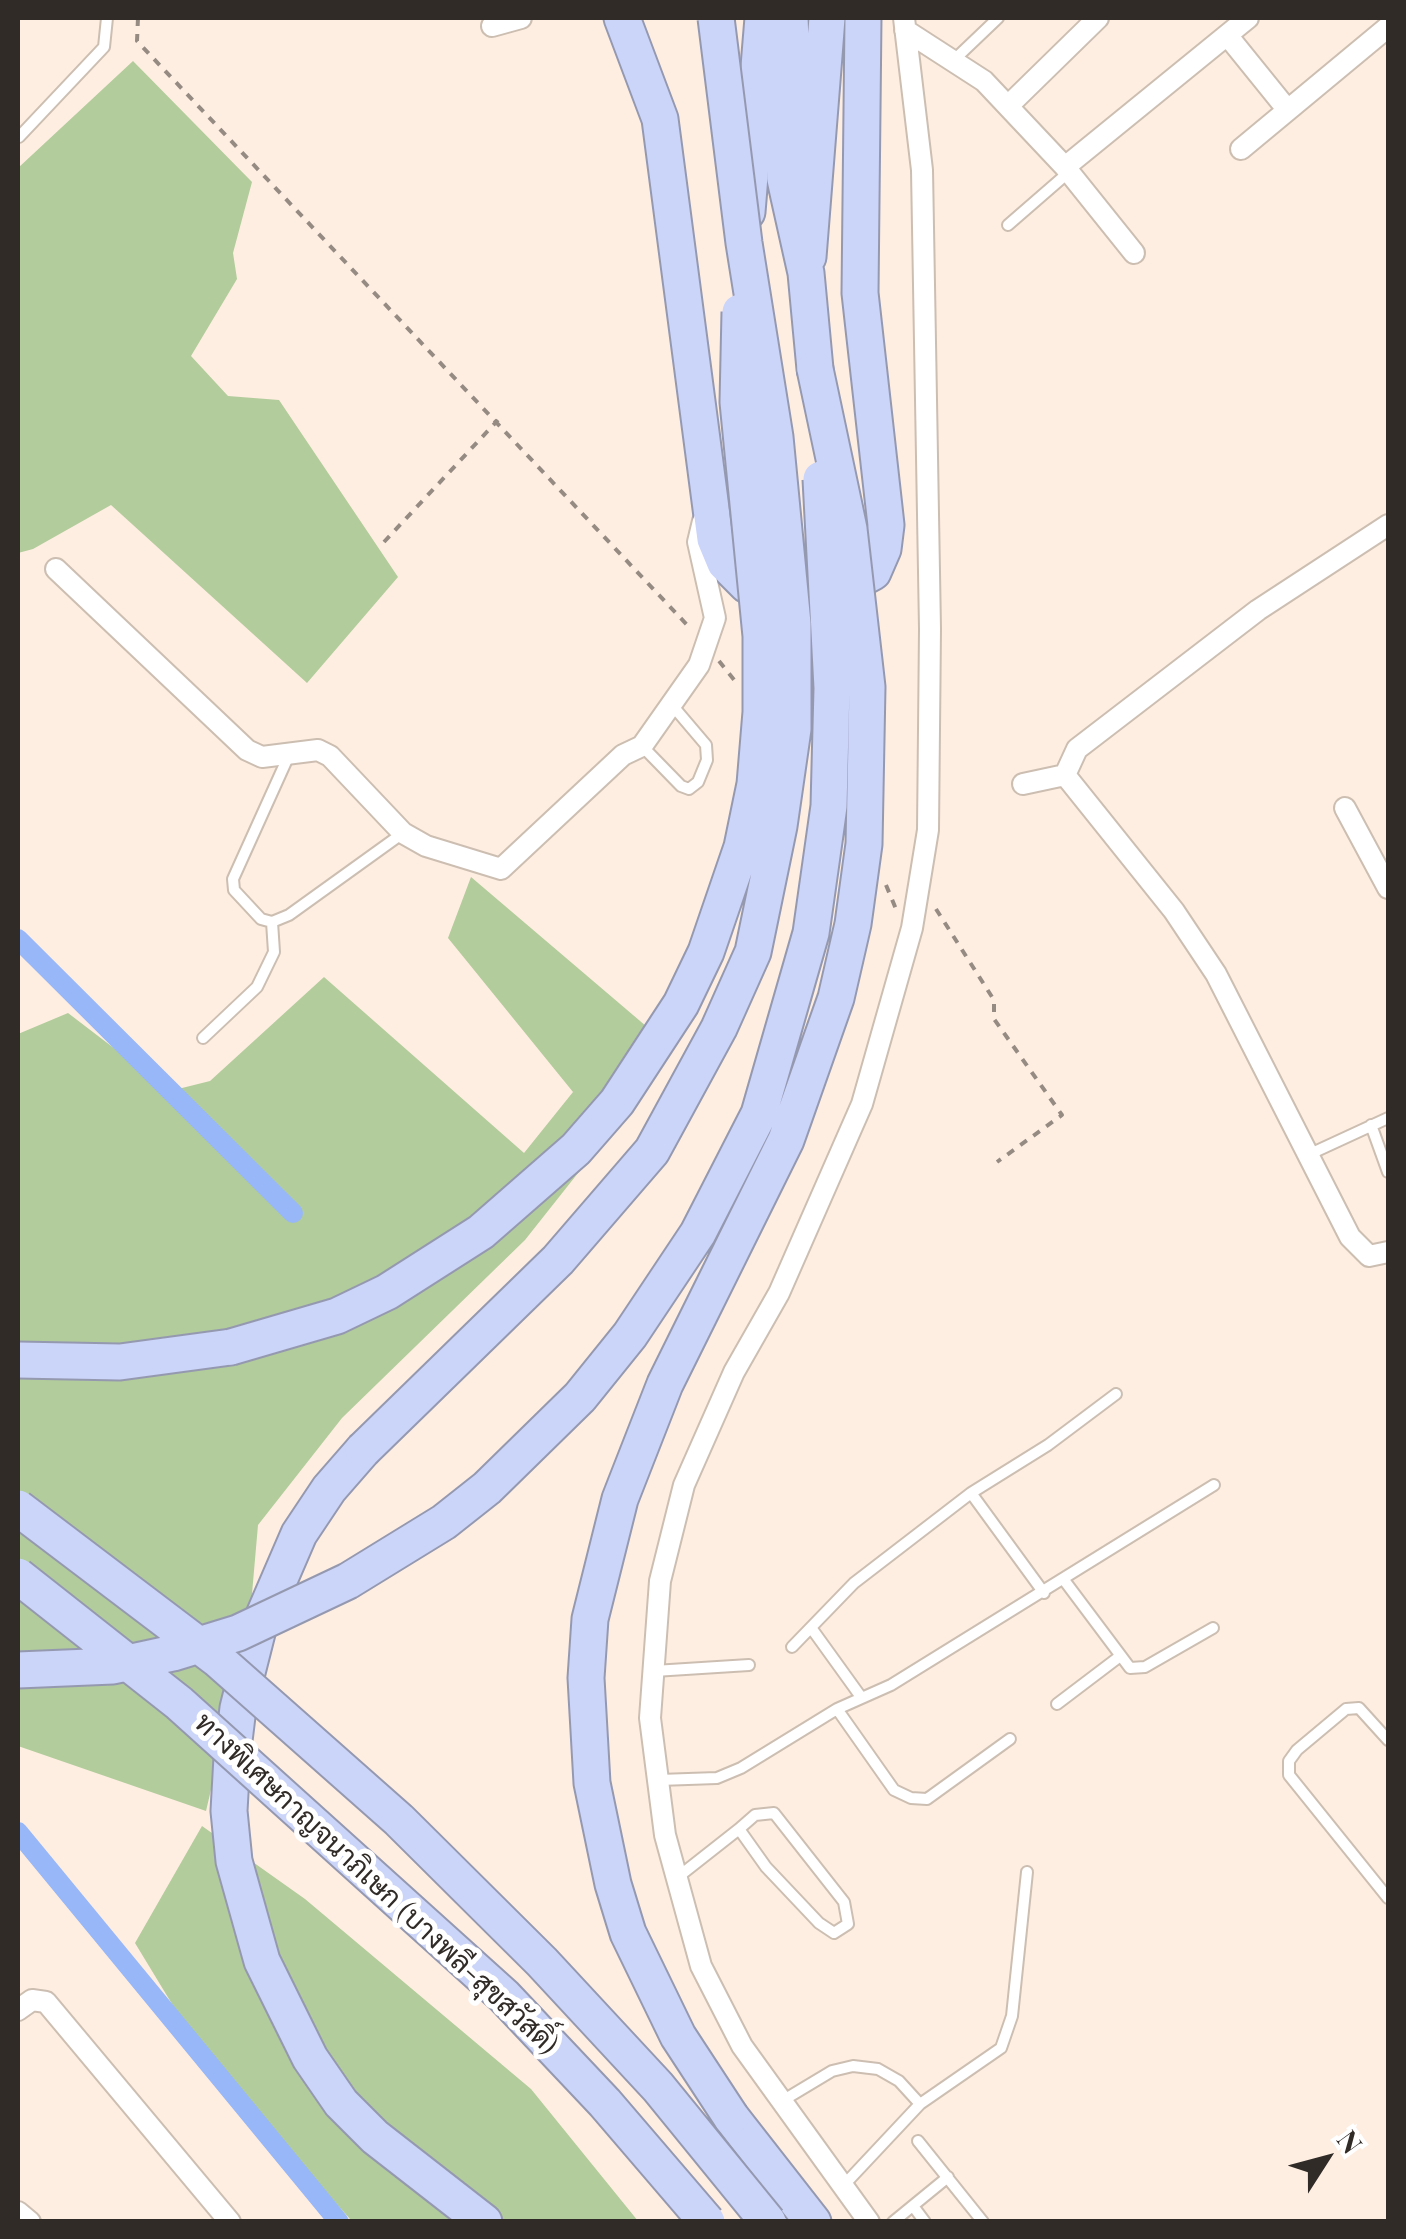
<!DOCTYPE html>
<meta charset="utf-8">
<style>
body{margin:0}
#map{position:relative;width:1406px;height:2239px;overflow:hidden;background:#feeee2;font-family:"Playfair Display",serif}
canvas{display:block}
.frame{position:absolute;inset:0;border:20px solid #312b27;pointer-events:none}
.north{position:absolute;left:1276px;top:2109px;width:100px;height:100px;-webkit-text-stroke:8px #fff;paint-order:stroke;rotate:54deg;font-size:28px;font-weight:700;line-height:40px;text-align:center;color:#312b27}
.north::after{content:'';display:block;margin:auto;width:35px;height:45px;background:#312b27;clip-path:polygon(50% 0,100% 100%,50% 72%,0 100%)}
</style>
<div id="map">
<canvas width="1406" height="2239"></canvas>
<div class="frame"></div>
<div class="north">N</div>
</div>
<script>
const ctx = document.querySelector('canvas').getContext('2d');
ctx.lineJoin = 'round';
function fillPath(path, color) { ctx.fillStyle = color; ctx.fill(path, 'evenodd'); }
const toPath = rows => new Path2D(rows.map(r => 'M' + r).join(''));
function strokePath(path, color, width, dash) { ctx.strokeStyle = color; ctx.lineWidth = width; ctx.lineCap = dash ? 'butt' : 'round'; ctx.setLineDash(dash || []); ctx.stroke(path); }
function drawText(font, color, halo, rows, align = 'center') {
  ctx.font = font + ' "Playfair Display",Sarabun,serif'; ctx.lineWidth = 10; ctx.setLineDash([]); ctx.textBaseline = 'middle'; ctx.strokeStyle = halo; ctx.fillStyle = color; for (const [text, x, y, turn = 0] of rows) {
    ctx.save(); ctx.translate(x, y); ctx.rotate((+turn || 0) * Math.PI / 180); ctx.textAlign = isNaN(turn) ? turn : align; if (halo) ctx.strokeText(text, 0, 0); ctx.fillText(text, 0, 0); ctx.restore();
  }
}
fillPath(toPath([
 [133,61,252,182,233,253,237,279,191,356,228,396,279,400,398,577,307,683,111,505,33,549,18,553,18,168],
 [471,877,660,1038,582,1168,525,1240,342,1418,258,1525,249,1628,206,1811,18,1746,18,1034,68,1013,170,1091,210,1081,324,977,524,1153,573,1092,448,938],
 [202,1826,305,1899,531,2089,638,2221,350,2219,206,2060,135,1943]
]), '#b2cc9b');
strokePath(toPath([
 [18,939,293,1213],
 [18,1832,339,2222]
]), '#97b7f8', 20);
const service = toPath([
 [955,59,998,18],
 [19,137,104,47,107,18],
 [1008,225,1069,172],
 [642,746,681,786,689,789,698,782,707,760,706,745,672,705],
 [289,755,233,879,234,890,261,919,272,922,289,915,403,833],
 [203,1038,257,987,274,952,272,922],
 [1371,1125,1388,1172],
 [1310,1154,1388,1118],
 [971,1493,1044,1593],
 [1064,1580,1130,1668,1145,1667,1213,1628],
 [812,1629,861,1697],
 [792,1647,854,1583,971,1493,1048,1445,1116,1394],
 [654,1671,749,1665],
 [1057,1704,1119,1657],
 [837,1709,894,1790,911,1798,927,1799,1010,1739],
 [1388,1740,1359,1708,1346,1709,1297,1750,1289,1761,1289,1775,1388,1898],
 [659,1780,717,1778,741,1768,837,1709,891,1685,1214,1485],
 [678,1877,739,1829,766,1867,819,1923,834,1933,848,1924,844,1902,774,1813,755,1815,739,1829],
 [782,2101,832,2071,853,2066,878,2069,899,2081,920,2104,1001,2048,1012,2016,1027,1872],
 [918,2141,983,2222],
 [844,2185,920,2104],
 [913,2206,925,2222],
 [893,2222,948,2177]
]);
const minor = toPath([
 [492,26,521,18],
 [905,30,984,81,1065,167,1134,253],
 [1227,35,1286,108],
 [1008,106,1098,18],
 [1241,149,1388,27],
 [1065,167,1248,18],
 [1388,525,1258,610,1077,749,1065,775,1174,911,1216,974,1350,1237,1369,1256,1388,1252],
 [56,569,247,750,262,757,318,750,330,756,403,833,426,846,501,869,623,755,642,746,699,665,715,618,698,542,703,521],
 [1023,784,1065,775],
 [1345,808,1388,888],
 [18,2010,32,2000,46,2002,230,2222],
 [18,2212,30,2222],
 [869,2222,742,2046,701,1966,665,1835,650,1718,660,1581,684,1485,734,1372,779,1293,862,1104,912,928,928,830,930,629,922,170,904,18]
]);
const motorway = toPath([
 [622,18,660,119,715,539,725,563,747,585,860,579,873,572,883,549,886,525,860,293,863,18],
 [790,18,792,61,785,179,806,273,815,369],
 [747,212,763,18],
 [808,257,827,18],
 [18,1360,120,1362,231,1347],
 [363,1450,329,1489,299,1534,258,1629,238,1708,232,1757,229,1811,234,1861,262,1961,310,2058,341,2103,375,2137,484,2222],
 [731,2117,813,2222]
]);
strokePath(service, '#cdbeb2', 14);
strokePath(minor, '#cdbeb2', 24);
strokePath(motorway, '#9599b0', 39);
strokePath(toPath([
 [138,18,137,41,690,628],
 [384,542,498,420],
 [719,661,735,681],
 [886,885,896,909],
 [936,909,994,1000,994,1019,1062,1115,997,1162]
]), '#968b83', 4, [8, 8]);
strokePath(service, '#fff', 10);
strokePath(minor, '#fff', 20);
strokePath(motorway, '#cbd4f9', 35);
const motorwayBridge = toPath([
 [231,1347,337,1316,387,1292,481,1232,576,1149,617,1102,681,1004,706,952,742,847,755,784,761,712,761,636,738,402,740,312],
 [363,1450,558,1260,652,1151,719,1028,753,952,779,826,793,729,793,624,775,437,744,243,716,18],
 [18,1508,217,1659,399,1820,542,1962,658,2087,768,2222],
 [18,1576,179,1703,504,1996,605,2103,707,2222],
 [18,1670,113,1666,173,1653,238,1633,348,1581,444,1522,487,1488,580,1397,630,1335,698,1233,759,1114,811,933,829,806,832,688,821,479],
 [731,2117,678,2036,628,1933,613,1884,592,1783,586,1678,590,1619,620,1499,665,1384,786,1140,836,998,853,924,864,844,867,687,849,529,815,369]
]);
strokePath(motorwayBridge, '#9599b0', 39, []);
strokePath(motorwayBridge, '#cbd4f9', 35);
drawText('28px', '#312b27', '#fff', [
 ["ทางพิเศษกาญจนาภิเษก (บางพลี-สุขสวัสดิ์)",376,1884,43]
]);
</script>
